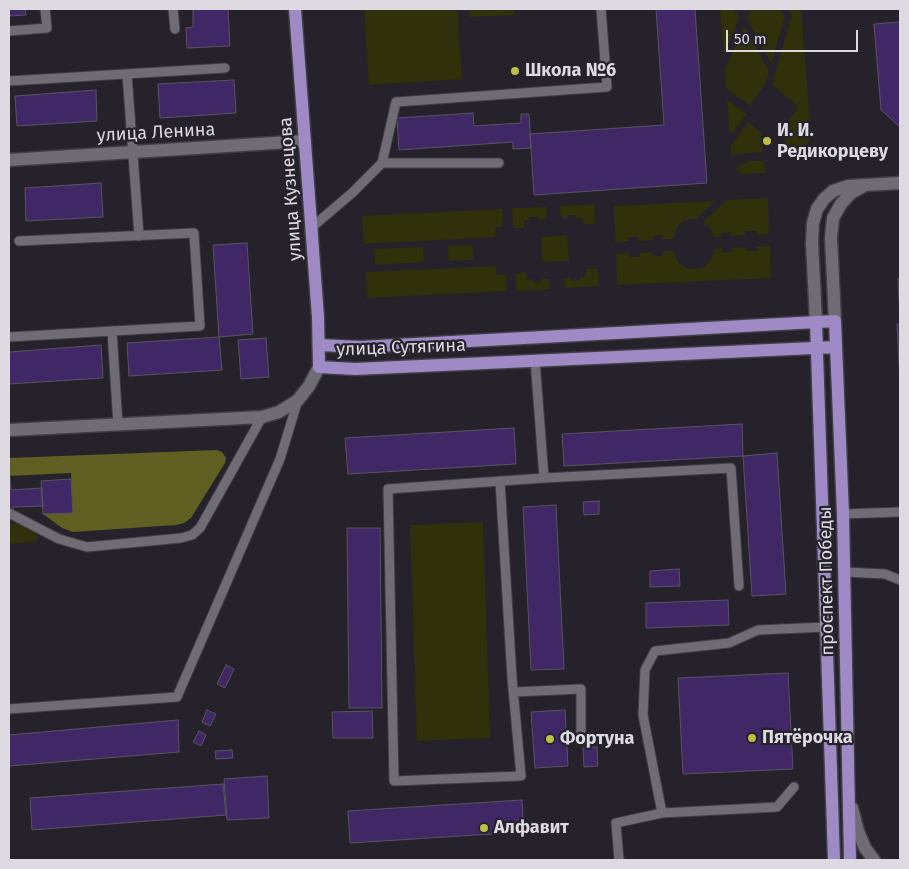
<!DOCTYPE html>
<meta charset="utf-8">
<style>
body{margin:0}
#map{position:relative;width:909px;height:869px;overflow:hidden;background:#25222b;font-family:"Fira Sans",sans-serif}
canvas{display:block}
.frame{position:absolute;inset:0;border:10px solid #dddbe1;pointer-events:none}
.scale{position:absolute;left:726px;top:30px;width:132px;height:22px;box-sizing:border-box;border:2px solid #dddbe1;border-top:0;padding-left:6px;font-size:15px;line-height:18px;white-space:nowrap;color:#dddbe1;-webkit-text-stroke:4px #25222b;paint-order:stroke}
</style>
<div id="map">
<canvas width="909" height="869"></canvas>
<div class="frame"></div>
<div class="scale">50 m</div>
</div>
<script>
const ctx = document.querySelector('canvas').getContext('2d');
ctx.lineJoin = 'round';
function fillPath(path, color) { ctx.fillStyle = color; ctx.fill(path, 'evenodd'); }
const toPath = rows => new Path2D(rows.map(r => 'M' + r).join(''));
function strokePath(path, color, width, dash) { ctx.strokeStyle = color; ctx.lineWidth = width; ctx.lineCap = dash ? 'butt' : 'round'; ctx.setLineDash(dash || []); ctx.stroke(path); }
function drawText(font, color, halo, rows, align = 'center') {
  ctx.font = font + ' "Fira Sans",sans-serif'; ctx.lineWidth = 4.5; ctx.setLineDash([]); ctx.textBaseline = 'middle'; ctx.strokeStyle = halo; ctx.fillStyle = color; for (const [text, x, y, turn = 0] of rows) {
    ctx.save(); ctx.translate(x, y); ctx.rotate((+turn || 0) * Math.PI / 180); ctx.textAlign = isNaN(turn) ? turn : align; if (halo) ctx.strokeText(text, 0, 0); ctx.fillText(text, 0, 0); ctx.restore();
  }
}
fillPath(toPath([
 [364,9,457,9,462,79,369,85],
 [469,9,514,9,514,15,470,17],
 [720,9,734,9,739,18,724,54],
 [751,9,780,9,785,17,771,63,747,19],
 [789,9,801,9,811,136,804,152,786,152,784,128,798,107,772,84,792,15],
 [744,26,769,71,766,82,750,106,726,88,725,70],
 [727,99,747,114,730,136],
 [748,122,761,133,762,152,731,155,731,146],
 [750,161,764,161,765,173,742,174,736,168],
 [768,198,769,234,757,235,756,231,745,231,745,235,731,236,730,232,721,233,721,237,713,237,711,229,703,222,727,200],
 [715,201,696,219,685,220,679,225,675,231,674,239,663,239,663,235,653,236,653,240,639,241,638,237,628,237,628,241,615,242,614,206],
 [594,204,595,224,584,224,583,218,576,218,576,215,568,215,568,218,561,218,560,206],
 [546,207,546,219,538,220,537,217,529,217,529,220,524,220,524,228,513,228,512,208],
 [502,209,503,227,495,227,496,237,364,244,362,216],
 [567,235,569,261,543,262,541,237],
 [472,245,473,260,449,261,448,246],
 [770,246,771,278,617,285,616,254,629,253,630,257,640,257,639,253,652,252,653,256,663,256,663,251,674,251,676,258,681,265,687,268,695,269,702,268,708,263,712,257,714,249,722,248,722,253,732,252,732,248,746,247,747,251,757,251,757,247],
 [423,247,424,262,375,265,374,249],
 [496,266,496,275,506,274,507,291,367,298,366,272],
 [586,269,598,269,599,286,565,288,564,278,571,278,571,281,580,280,580,277,586,276],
 [526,272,527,280,533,279,533,283,541,282,541,279,549,279,550,289,516,291,516,273],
 [483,522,490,738,417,741,410,525],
 [9,524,22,524,32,529,37,534,37,540,34,542,9,544]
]), '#30310a');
fillPath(toPath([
 [217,450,222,452,226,458,225,463,191,518,184,523,176,525,73,532,62,528,43,514,73,512,71,473,9,476,9,458]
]), '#5e5f21');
const building = toPath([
 [9,9,25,9,26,15,9,16,9,9],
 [193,9,228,9,230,46,187,48,186,28,193,27,193,9],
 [656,9,695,9,707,183,534,195,530,134,664,125,656,9],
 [900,22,900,127,881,110,874,24,900,22],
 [234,80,236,113,160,118,158,84,234,80],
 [96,90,97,121,17,126,15,96,96,90],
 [473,113,474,126,521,123,521,114,529,114,531,148,513,149,513,142,399,150,397,118,473,113],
 [101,183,103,217,26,221,25,188,101,183],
 [247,243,253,334,219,337,213,245,247,243],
 [898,279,900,279,900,318,898,279],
 [897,324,900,324,900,382,897,324],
 [219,337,222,370,129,376,127,343,219,337],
 [266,338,269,377,241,379,238,340,266,338],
 [101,345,103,378,9,384,9,352,101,345],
 [742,424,743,456,564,466,562,434,742,424],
 [514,428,516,464,348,474,345,438,514,428],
 [777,453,786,594,752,596,743,456,777,453],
 [9,477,10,477,11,490,42,488,43,506,13,507,14,516,9,516,9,477],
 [71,479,73,513,43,514,41,481,71,479],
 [599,501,599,514,584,515,583,502,599,501],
 [556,505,564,669,531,670,523,507,556,505],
 [347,528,380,528,382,708,349,708,347,528],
 [679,569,680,586,650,587,650,571,679,569],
 [728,600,729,625,646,628,646,603,728,600],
 [226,665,234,669,225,688,217,684,226,665],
 [788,673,793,769,683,774,678,678,788,673],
 [207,710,216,714,210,726,202,722,207,710],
 [565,710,568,766,535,768,531,712,565,710],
 [372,711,373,738,333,738,332,712,372,711],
 [178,720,179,752,9,766,9,735,178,720],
 [199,731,206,735,201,746,193,742,199,731],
 [597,747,598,766,584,767,583,748,597,747],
 [232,750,233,758,216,759,215,751,232,750],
 [267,776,269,818,227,820,224,779,267,776],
 [223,784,226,815,32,830,30,798,223,784],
 [522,800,524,832,350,843,348,811,522,800]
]);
fillPath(building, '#402765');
strokePath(building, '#58555f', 1);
const service = toPath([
 [173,9,175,29],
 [9,31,47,28,45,9],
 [127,74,139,236],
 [9,81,225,68],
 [382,163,499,163],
 [311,228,352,193,382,163,396,102,607,87,601,9],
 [112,331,118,425],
 [9,337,200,326,194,233,19,241],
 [535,360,544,478],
 [500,481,512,678,521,776,394,781,388,489,544,478,731,468,739,586],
 [9,513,59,539,87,547,181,538,192,535,200,528,262,417],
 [843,514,900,512],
 [845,572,885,574,900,580],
 [514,692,581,689,581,741],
 [9,709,177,697,280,459,298,400],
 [662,813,777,807,794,787],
 [619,860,616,823,662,813,643,715,645,670,655,651,729,643,758,630,826,627]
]);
const minor = toPath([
 [9,160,305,141]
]);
const tertiary = toPath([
 [835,321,831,238,833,218,841,204,851,193,862,187],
 [816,322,812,243,813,223,817,209,824,199,833,191,848,186,900,183],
 [9,430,262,417,279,412,298,400,309,386,319,367],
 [852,808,858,831,865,848,874,860]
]);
const primary = toPath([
 [295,9,318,317,319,367,355,369,836,347],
 [816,322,834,860],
 [320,345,360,347,835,321,843,514,850,860]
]);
strokePath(service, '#403e44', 11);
strokePath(minor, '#403e44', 15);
strokePath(tertiary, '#403e44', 15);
strokePath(primary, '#403e44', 15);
strokePath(service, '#6f6c76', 9);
strokePath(minor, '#6f6c76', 12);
strokePath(tertiary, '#6f6c76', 12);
strokePath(primary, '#9e8bc5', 12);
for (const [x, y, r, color] of [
 [515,71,5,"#bdbf43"],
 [767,141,5,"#bdbf43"],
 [752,738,5,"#bdbf43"],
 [550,739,5,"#bdbf43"],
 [484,828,5,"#bdbf43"]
]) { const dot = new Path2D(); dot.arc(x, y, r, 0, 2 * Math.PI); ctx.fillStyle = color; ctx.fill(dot); strokePath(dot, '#25222b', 2); }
drawText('bold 18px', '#dddbe1', '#25222b', [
 ["Школа №6",525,71],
 ["И. И.",777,131],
 ["Редикорцеву",777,152],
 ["Пятёрочка",762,738],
 ["Фортуна",560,739],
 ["Алфавит",494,828]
], 'left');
drawText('18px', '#dddbe1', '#25222b', [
 ["улица Ленина",156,133,-3],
 ["улица Кузнецова",291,189,-94],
 ["улица Сутягина",401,348,-2],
 ["проспект Победы",827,581,-91]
]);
</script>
